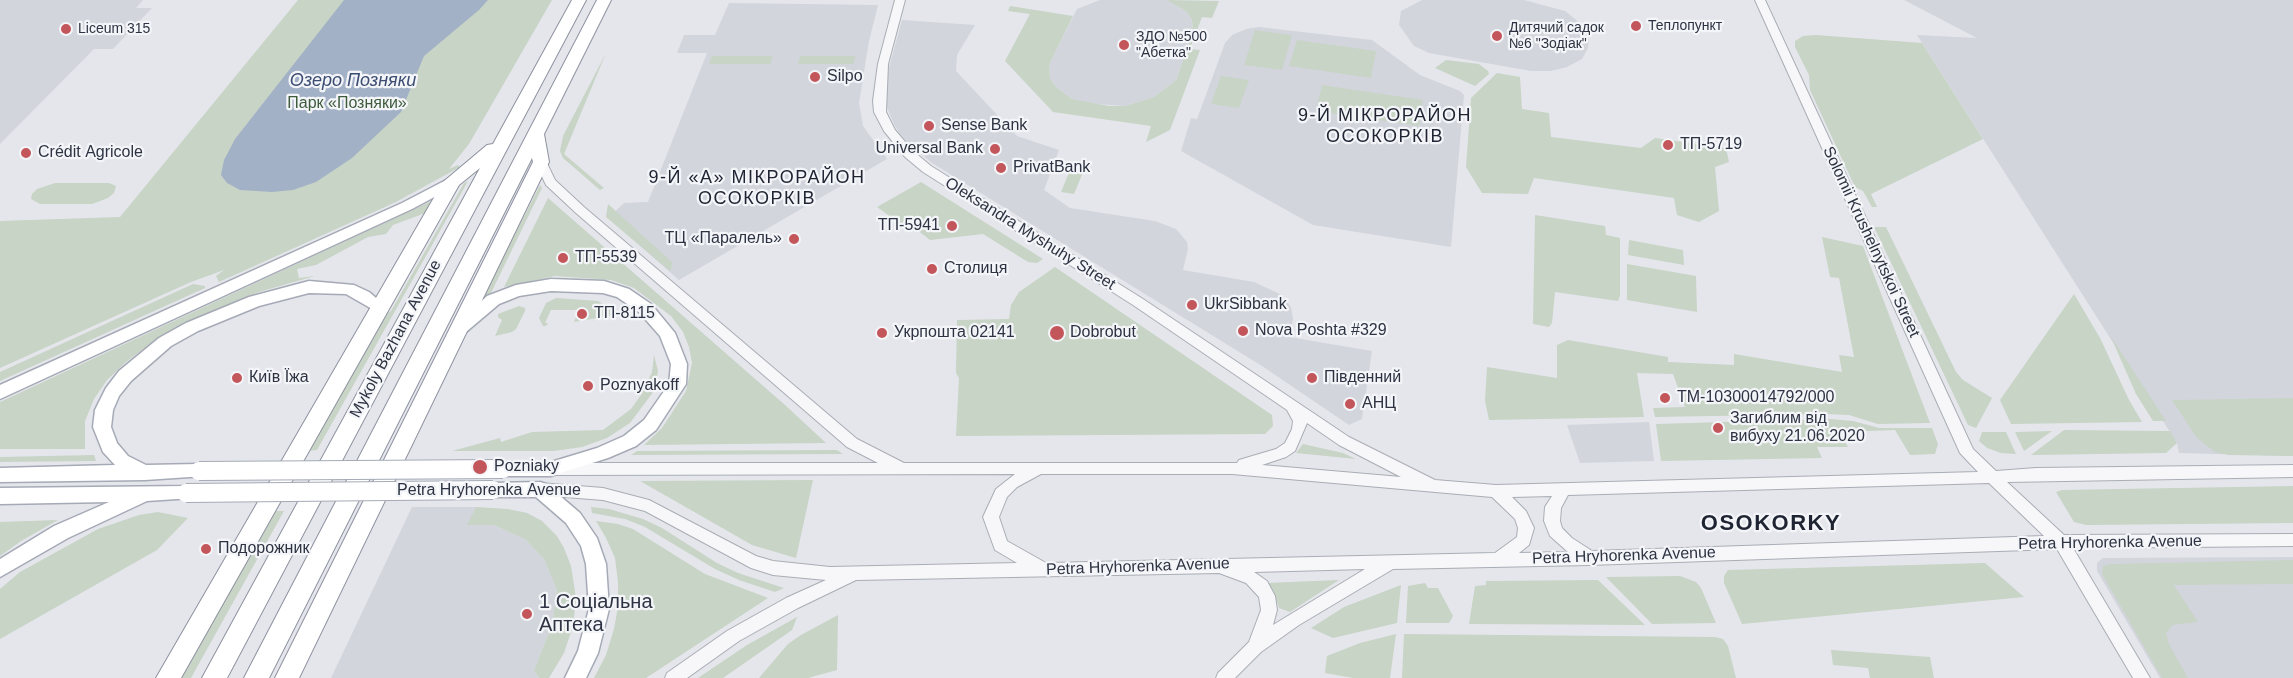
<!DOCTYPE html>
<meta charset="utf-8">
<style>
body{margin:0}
canvas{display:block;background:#e4e6eb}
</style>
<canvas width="2293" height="678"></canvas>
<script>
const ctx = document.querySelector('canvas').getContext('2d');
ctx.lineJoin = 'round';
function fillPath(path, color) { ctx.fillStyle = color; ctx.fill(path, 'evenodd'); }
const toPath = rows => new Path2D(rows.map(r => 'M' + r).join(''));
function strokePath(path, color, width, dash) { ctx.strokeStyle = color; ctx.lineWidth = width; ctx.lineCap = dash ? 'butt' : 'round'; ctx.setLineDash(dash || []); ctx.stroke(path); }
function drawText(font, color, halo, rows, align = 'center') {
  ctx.font = font + ' Helvetica,sans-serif'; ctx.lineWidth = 4.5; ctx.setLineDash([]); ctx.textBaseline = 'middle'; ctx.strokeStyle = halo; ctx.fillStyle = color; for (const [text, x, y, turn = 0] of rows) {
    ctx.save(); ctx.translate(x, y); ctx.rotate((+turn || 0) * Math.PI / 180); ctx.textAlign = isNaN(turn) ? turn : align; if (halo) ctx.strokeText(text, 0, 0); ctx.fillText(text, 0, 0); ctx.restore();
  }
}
fillPath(toPath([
 [0,0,143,0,136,8,152,8,113,49,94,49,0,144],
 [1166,0,1186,11,1192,20,1193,33,1176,80,1154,97,1125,106,1083,103,1072,99,1056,87,1050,79,1049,65,1077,9,1100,0],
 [1422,0,1524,0,1565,11,1585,27,1589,38,1588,48,1582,59,1567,67,1551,71,1531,71,1429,53,1414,46,1399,25,1401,11],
 [1904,0,2293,0,2293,456,2179,453,2177,443,1917,35,1977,38],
 [729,3,878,5,869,41,859,103,863,126,887,159,679,280,608,218,624,203,648,202,707,53,677,53,684,35,715,35],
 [902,20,975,25,957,55,956,71,1017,136,1059,150,1044,190,1070,208,1155,221,1176,229,1187,242,1188,249,1183,270,1254,282,1282,295,1291,307,1293,319,1289,337,1372,351,1362,419,1349,425,1262,366,932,163,910,145,899,133,894,124,886,105,884,86],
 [1259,27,1372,40,1420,75,1460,91,1464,95,1451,247,1313,225,1181,151,1191,118,1197,119,1225,43,1232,35,1246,29],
 [1649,422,1654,461,1580,463,1567,425],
 [412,507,476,507,468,525,494,525,526,540,544,559,557,590,552,625,534,670,539,678,331,678],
 [2293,557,2293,678,2160,678,2097,571,2097,563,2103,558]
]), '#d3d5dd');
fillPath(toPath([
 [298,0,552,0,469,144,449,169,458,165,460,167,396,202,219,282,216,276,224,270,191,282,0,368,0,221,120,217],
 [1166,0,1219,1,1212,18,1202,17,1190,49,1200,50,1170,130,1146,142,1151,126,1053,112,1005,61,1030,14,1008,11,1010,6,1073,16,1049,65,1050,79,1056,87,1072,99,1109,106,1125,106,1154,97,1176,80,1193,33,1192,20,1186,11],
 [1255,30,1292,35,1282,70,1244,65],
 [1816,35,1922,43,1983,139,1871,194,1877,207,1872,207,1863,191,1855,187,1810,90,1809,75,1795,47,1795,41,1803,36],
 [1297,40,1376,51,1371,78,1289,66],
 [606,53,564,154,604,188,600,190,563,158,560,151,563,136],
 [712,56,773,56,770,64,709,64],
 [800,56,856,56,853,64,798,64],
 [1446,60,1479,64,1488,71,1489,74,1475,86,1435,68],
 [1497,73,1520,77,1522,109,1549,113,1551,137,1641,148,1655,138,1726,148,1729,162,1715,167,1719,211,1699,222,1677,215,1674,198,1534,178,1528,194,1482,193,1466,167,1471,98],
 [1221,76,1249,80,1239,108,1211,104],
 [1322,85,1423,100,1419,126,1316,111],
 [1073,163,1086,165,1074,194,1061,192],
 [468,181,317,450,307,451,383,316,391,311,464,183],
 [921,182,1043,259,1037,263,1028,262,983,234,930,240,907,222,902,225,877,207],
 [55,183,109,183,116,186,114,193,108,198,92,204,40,204,31,199,32,194,37,189],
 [540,185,542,188,490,295,483,297],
 [548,198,785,405,826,443,644,445,662,428,686,391,692,363,689,347,683,332,671,316,634,288,611,280,555,276,504,287],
 [436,199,428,212,393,225,386,234,368,237,316,265,297,269,299,278,315,276,259,292,186,322,159,337,126,362,107,380,94,399,85,421,85,449,0,449,0,402],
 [608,204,673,263,670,271,606,217],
 [1535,215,1605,226,1606,235,1620,238,1620,296,1618,301,1555,292,1552,323,1549,327,1533,324],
 [1874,227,1886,227,1956,372,1963,380,1992,398,1976,428,1968,425],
 [1822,237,1863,246,1930,423,1878,424,1849,415,1827,414,1655,417,1653,408,1685,407,1673,374,1637,373,1644,417,1489,420,1485,401,1487,367,1557,378,1557,345,1568,340,1668,357,1668,362,1734,365,1734,354,1842,372,1839,355,1854,357,1839,278,1830,277],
 [1629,240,1683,250,1684,265,1628,255],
 [1627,264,1696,276,1697,312,1627,300],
 [1055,267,1272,415,1273,426,1265,434,956,436,959,378,956,373,957,320,1009,319,1011,305,1019,292],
 [193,284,205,286,205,288,0,381,0,372],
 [2074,294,2100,338,2129,400,2142,422,2011,424,2000,400],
 [556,298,598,301,620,314,574,322,579,310,551,310,545,323,548,323,546,326,543,326,539,318,546,303],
 [519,306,525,308,525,311,516,329,512,332,495,336,502,320,498,317,498,314],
 [2110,335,2166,421,2153,421,2136,394],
 [654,355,658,371,654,391,630,423,607,438,582,447,554,451,452,451,500,438,501,442,532,432,603,430,631,409,641,395,652,372],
 [2293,398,2293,456,2229,455,2215,452,2197,438,2172,400],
 [1830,419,1853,421,1879,428,1932,428,1938,444,1935,454,1910,455,1895,430,1839,432,1848,447,1817,447,1822,458,1661,461,1656,424],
 [2064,430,2170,431,2177,443,2166,453,2031,455],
 [2052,431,2024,451,2015,432],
 [1982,432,2006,432,2016,454,2001,453,1987,448,1979,441],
 [1303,444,1343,453,1356,459,1296,453],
 [837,450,843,454,631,455,637,451],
 [94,455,96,461,0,462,0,457],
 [813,480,796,558,752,545,640,481],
 [2293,486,2293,523,2086,525,2074,522,2056,492,2062,490],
 [476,507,508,509,527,513,542,521,557,536,564,548,571,566,576,598,573,626,564,653,549,678,539,678,534,670,552,625,557,590,544,559,526,540,494,525,467,525],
 [591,507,609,509,643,519,662,528,717,563,738,573,784,588,775,592,739,580,715,569,645,527,625,519,592,513],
 [272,511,284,511,191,678,179,678],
 [158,512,188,518,157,550,0,639,0,589,20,572,98,529,139,515],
 [58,520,21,541,0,556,0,522],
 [596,521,618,524,633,529,705,574,768,598,646,678,594,678,606,655,614,629,618,606,618,582,615,558,606,538],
 [2293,560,2293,584,2174,585,2198,622,2173,625,2166,633,2169,644,2188,678,2162,678,2102,574,2103,566,2111,564],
 [1985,563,2024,597,1742,624,1724,583,1724,576,1728,570],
 [1680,576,1696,582,1701,588,1716,623,1652,624,1606,577],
 [1339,580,1290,612,1279,608,1274,592,1266,583],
 [1598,580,1645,625,1469,624,1475,586,1486,585,1486,581],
 [1425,583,1428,588,1438,588,1453,616,1449,623,1406,623,1408,586],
 [1401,585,1397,623,1333,638,1311,628,1344,607],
 [838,615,837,670,808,678,759,678,788,644,801,635],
 [797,617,792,630,723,678,698,678,747,645],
 [1396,634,1390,678,1353,678,1325,673,1327,656,1360,643],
 [1404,634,1715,637,1723,639,1728,646,1736,678,1402,678],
 [1831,650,1930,657,1934,678,1870,678,1868,668,1833,665]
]), '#c8d4c6');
fillPath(toPath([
 [344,0,488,0,479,10,424,56,401,112,352,158,316,182,293,190,272,192,240,190,227,183,221,175,224,160,235,139]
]), '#a3b1c7');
const minor = toPath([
 [895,0,905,0,888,64,886,112,895,130,913,151,931,166,1143,299,1349,437,1435,480,1496,485,1978,472,1960,453,1755,0,1765,0,1973,449,1996,471,2036,468,2293,465,2293,477,2007,482,2064,535,2293,534,2293,546,2073,548,2150,678,2133,678,2057,549,1589,565,1393,569,1299,625,1261,652,1235,678,1216,678,1218,673,1249,642,1261,610,1259,597,1246,583,1219,573,856,580,798,608,739,641,687,678,665,678,667,673,727,631,786,598,826,580,773,575,751,568,645,511,603,500,540,495,535,493,533,489,535,485,540,483,603,488,649,500,756,556,773,561,830,567,1017,563,995,550,983,517,996,489,1015,474,556,475,551,473,549,469,551,465,556,463,878,463,847,447,576,213,546,185,535,162,537,159,545,159,555,180,584,207,857,439,904,463,1237,463,1239,460,1276,449,1285,443,1292,429,1293,421,1287,410,1133,305,923,172,905,157,884,131,874,112,873,101,878,64,895,0],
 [1307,423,1339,445,1401,477,1262,465,1286,457,1295,451,1307,423],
 [1041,474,1232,474,1492,497,1515,519,1518,528,1517,537,1495,553,1046,563,1007,541,999,517,1007,497,1017,487,1041,474],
 [1989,483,2044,536,1592,551,1572,538,1562,528,1560,521,1561,508,1568,495,1989,483],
 [1552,496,1545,507,1544,521,1550,536,1568,552,1519,553,1529,545,1534,528,1526,511,1512,497,1552,496],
 [1365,569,1273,625,1277,610,1275,596,1267,581,1254,572,1365,569]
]);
const major = toPath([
 [452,177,457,179,459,182,457,185,412,209,0,399,0,385,402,203,452,177],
 [551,279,604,281,629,289,651,304,675,333,687,364,686,384,656,430,636,446,608,458,551,476,503,476,497,474,494,469,497,464,503,462,551,462,597,448,624,436,644,420,669,384,671,364,660,336,639,312,617,297,603,293,551,291,519,296,499,304,466,332,454,332,452,328,487,296,516,285,551,279],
 [309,281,354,285,369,292,387,307,385,311,379,313,346,294,309,293,259,306,198,331,171,346,131,381,119,396,113,410,111,427,117,443,128,456,146,465,199,464,205,466,208,471,205,476,145,480,0,482,0,468,115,465,103,452,93,427,95,410,106,388,119,371,159,338,186,323,249,297,309,281],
 [540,482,546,484,580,513,597,538,606,564,609,609,598,653,586,678,565,678,578,651,589,609,586,564,581,546,566,523,536,497,493,497,487,495,484,490,487,485,493,483,540,482],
 [186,486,192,488,195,493,192,498,147,501,68,538,0,577,0,559,54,526,109,502,0,504,0,488,186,486]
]);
const highway = toPath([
 [572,0,586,0,227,678,202,678,480,168,459,185,181,678,156,678,443,182,487,145,493,144,572,0],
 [597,0,611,0,544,134,549,162,299,678,275,678,533,162,532,158,269,678,244,678,597,0]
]);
strokePath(minor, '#a9adb5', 2);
strokePath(major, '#a5aab6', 3);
strokePath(highway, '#8d92a0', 2);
fillPath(minor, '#f7f7f9');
fillPath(major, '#fff');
fillPath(highway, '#fff');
const majorBridge = toPath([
 [199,471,503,469],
 [186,493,493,490]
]);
strokePath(majorBridge, '#a5aab6', 20, []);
strokePath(majorBridge, '#fff', 18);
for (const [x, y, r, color] of [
 [1636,26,6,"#c3565a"],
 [66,29,6,"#c3565a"],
 [1497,36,6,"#c3565a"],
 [1124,45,6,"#c3565a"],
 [815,77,6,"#c3565a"],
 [929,126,6,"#c3565a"],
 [1668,145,6,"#c3565a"],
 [995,149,6,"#c3565a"],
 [26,153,6,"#c3565a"],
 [1001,168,6,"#c3565a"],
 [952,226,6,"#c3565a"],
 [794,239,6,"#c3565a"],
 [563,258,6,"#c3565a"],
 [932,269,6,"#c3565a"],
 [1192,305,6,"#c3565a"],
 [582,314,6,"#c3565a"],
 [1243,331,6,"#c3565a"],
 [882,333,6,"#c3565a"],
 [1057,333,8,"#c3565a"],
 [237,378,6,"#c3565a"],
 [1312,378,6,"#c3565a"],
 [588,386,6,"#c3565a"],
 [1665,398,6,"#c3565a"],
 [1350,404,6,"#c3565a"],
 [1718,428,6,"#c3565a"],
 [480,467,8,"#c3565a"],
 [206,549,6,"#c3565a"],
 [527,614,6,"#c3565a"]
]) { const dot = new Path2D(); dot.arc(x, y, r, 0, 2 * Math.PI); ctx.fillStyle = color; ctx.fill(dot); strokePath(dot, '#f4f5f8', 2); }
drawText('14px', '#2d3342', '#f4f5f8', [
 ["Теплопункт",1648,26],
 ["Дитячий садок",1509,28],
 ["№6 \"Зодіак\"",1509,44],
 ["Liceum 315",78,29],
 ["ЗДО №500",1136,37],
 ["\"Абетка\"",1136,53]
], 'left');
drawText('16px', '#2d3342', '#f4f5f8', [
 ["Silpo",827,77],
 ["Sense Bank",941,126],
 ["ТП-5719",1680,145],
 ["Universal Bank",983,149,"right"],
 ["Crédit Agricole",38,153],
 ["PrivatBank",1013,168],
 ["ТП-5941",940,226,"right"],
 ["ТЦ «Паралель»",782,239,"right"],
 ["ТП-5539",575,258],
 ["Столиця",944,269],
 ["UkrSibbank",1204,305],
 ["ТП-8115",594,314],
 ["Nova Poshta #329",1255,331],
 ["Укрпошта 02141",894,333],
 ["Dobrobut",1070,333],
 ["Київ Їжа",249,378],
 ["Південний",1324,378],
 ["Poznyakoff",600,386],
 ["ТМ-10300014792/000",1677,398],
 ["АНЦ",1362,404],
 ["Загиблим від",1730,419],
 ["вибуху 21.06.2020",1730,437],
 ["Pozniaky",494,467],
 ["Подорожник",218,549]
], 'left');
drawText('16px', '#3e5c3c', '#f4f5f8', [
 ["Парк «Позняки»",347,104]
]);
drawText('16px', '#2d3342', '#f4f5f8', [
 ["Oleksandra Myshuhy Street",1030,234,32],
 ["Solomii Krushelnytskoi Street",1871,242,65],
 ["Mykoly Bazhana Avenue",396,339,-62],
 ["Petra Hryhorenka Avenue",489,491],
 ["Petra Hryhorenka Avenue",2110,543,-1],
 ["Petra Hryhorenka Avenue",1624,556,-2],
 ["Petra Hryhorenka Avenue",1138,567,-2]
]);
drawText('italic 18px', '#3b4d72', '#f4f5f8', [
 ["Озеро Позняки",353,81]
]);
ctx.letterSpacing = '1.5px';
drawText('18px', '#1f2433', '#f4f5f8', [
 ["9-Й МІКРОРАЙОН",1385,116],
 ["ОСОКОРКІВ",1385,137],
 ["9-Й «А» МІКРОРАЙОН",757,178],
 ["ОСОКОРКІВ",757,199]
]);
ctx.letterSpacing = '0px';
drawText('20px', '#2d3342', '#f4f5f8', [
 ["1 Соціальна",539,602],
 ["Аптека",539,625]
], 'left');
ctx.letterSpacing = '1.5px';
drawText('bold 22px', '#1f2433', '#f4f5f8', [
 ["OSOKORKY",1771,524]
]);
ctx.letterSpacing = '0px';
</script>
